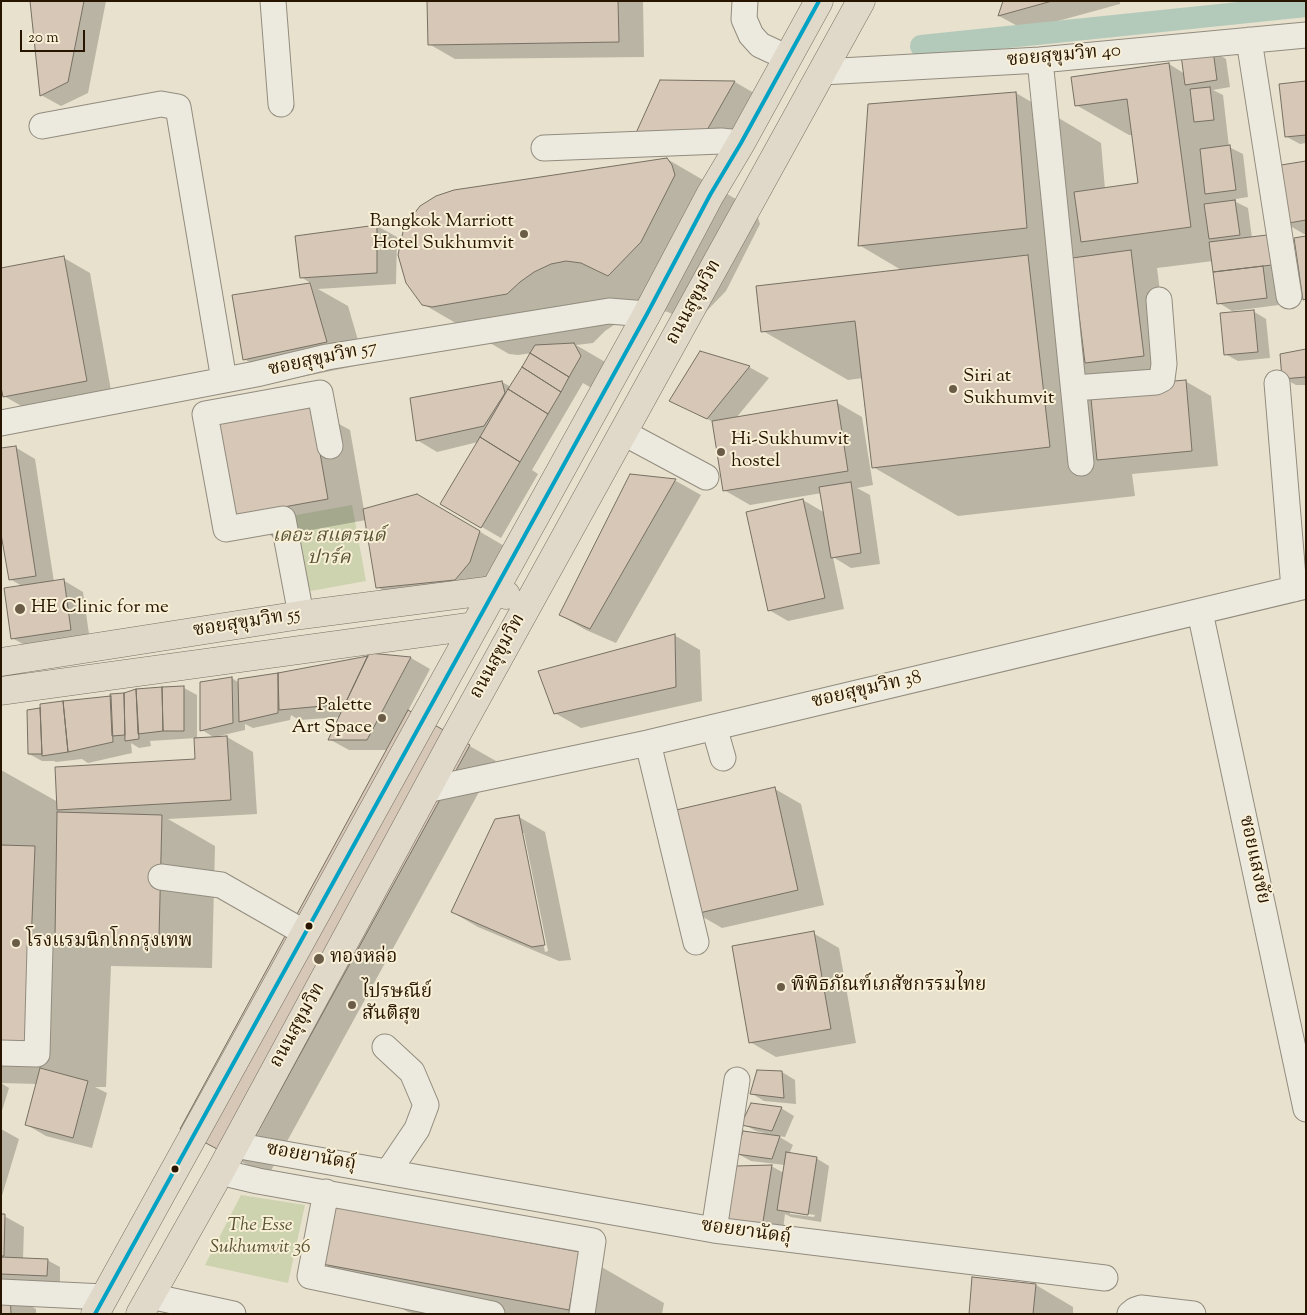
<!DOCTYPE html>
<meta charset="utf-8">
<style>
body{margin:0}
#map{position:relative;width:1307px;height:1315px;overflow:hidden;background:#e8e1cd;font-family:"Sorts Mill Goudy",serif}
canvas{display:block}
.frame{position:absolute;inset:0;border:2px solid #271500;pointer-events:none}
.scale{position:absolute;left:20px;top:30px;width:65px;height:22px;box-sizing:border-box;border:2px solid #271500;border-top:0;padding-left:6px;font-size:15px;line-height:18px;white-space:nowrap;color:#271500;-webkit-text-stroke:4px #f8efd7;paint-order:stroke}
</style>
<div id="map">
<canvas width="1307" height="1315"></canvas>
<div class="frame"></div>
<div class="scale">20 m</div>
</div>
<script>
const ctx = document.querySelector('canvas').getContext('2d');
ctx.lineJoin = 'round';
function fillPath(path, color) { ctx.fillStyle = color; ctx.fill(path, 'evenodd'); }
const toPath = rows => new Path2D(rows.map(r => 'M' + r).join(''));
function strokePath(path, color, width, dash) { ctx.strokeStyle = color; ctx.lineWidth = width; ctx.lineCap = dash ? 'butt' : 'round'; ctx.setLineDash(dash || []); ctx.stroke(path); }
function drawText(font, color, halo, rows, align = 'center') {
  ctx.font = font + ' "Sorts Mill Goudy","Noto Serif Thai",serif'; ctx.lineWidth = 4; ctx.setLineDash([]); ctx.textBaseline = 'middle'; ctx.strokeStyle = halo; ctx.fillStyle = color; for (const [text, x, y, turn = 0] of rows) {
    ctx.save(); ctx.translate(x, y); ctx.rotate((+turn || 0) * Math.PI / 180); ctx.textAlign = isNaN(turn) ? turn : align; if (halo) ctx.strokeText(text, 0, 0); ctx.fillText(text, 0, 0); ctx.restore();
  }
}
fillPath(toPath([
 [352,505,366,581,305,592,291,516],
 [241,1195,305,1205,288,1283,205,1265]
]), '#cdd2af');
fillPath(toPath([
 [31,1,106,1,88,93,61,106,41,95],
 [428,1,643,1,644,57,455,59,429,44],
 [1004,1,1120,1,1120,4,1025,30,999,16],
 [1213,51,1226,59,1230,87,1213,90,1223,95,1229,147,1243,154,1248,197,1236,199,1236,202,1248,208,1252,238,1267,236,1275,273,1279,305,1232,311,1219,303,1213,261,1157,268,1170,370,1123,387,1185,381,1211,396,1218,466,1132,474,1135,496,958,516,873,467,863,378,848,380,763,331,903,271,859,245,1016,93,1101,143,1105,189,1140,184,1133,135,1129,135,1076,105,1169,64,1185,74],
 [661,82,735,82,754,93,721,150],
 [1306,82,1306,143,1300,144,1287,137],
 [667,159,753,209,757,215,760,224,726,291,693,325,668,312,652,309,620,321,605,331,593,343,576,345,612,366,608,398,583,383,532,470,538,474,501,538,442,504,478,442,437,452,417,440,502,382,511,387,532,353,518,355,509,354,423,304],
 [1306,163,1306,234,1304,234,1285,223],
 [377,226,397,237,396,284,318,289,348,306,365,364,282,381,244,359,233,296,312,284,301,277,296,237],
 [64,258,90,273,112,396,30,411,4,396],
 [1253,311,1266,319,1270,358,1238,361,1225,354],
 [1306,351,1306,385,1296,385,1283,378],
 [701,352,749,367,769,378,736,418,836,402,862,417,873,485,857,488,870,495,880,564,851,568,833,557,844,609,788,621,769,610,803,500,825,513,822,493,750,505,724,490,713,422,671,400],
 [312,409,350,430,364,510,417,495,506,547,496,576,403,602,377,587,366,520,273,537,235,515],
 [15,447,35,459,54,582,63,580,83,592,90,641,32,649,12,638,22,586,10,579],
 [631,475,676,481,701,495,616,643,586,630,560,615],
 [674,635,700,650,702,701,581,728,555,713],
 [370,654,411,658,430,669,408,711,496,761,268,1176,207,1143,388,750,349,750,329,739,340,717,299,720,291,715,290,720,253,728,245,724,245,730,219,736,219,738,227,737,253,752,257,814,168,819,215,846,212,968,111,966,106,1087,95,1087,107,1093,92,1148,46,1136,27,1125,38,1084,1,1083,1,770,58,802,197,760,196,738,150,741,151,746,139,748,131,743,132,753,88,763,82,759,56,762,54,761,42,761,29,754,29,711,184,688,197,695,197,739,215,738,202,730,232,678,239,683,239,680,369,657],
 [775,789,801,804,824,905,722,928,696,913],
 [519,817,545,832,571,960,559,961,478,927,452,912],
 [521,833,524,833,548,951,545,952],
 [813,933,839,948,856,1043,776,1057,750,1042],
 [758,1072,782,1072,795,1080,796,1104,764,1101,751,1093],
 [1,1083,9,1088,1,1114],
 [781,1108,794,1116,785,1137,778,1136,793,1145,789,1154,816,1158,829,1166,821,1222,791,1217,785,1214,782,1238,748,1231,771,1166,784,1173,785,1165,751,1161,738,1154,764,1135,764,1133,756,1131,743,1124],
 [790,1211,815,1215,814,1217,790,1214],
 [1,1129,19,1139,1,1199],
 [1,1215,4,1216,24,1227,23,1259,47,1260,60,1267,60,1282,1,1280],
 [579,1254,664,1303,662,1314,417,1314,408,1312,323,1263],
 [1036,1285,1073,1307,1073,1314,970,1314],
 [10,1294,36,1309,36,1314,1,1314]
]), '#0003');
strokePath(toPath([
 [921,46,1306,6]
]), '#b3cabb', 22);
const building = toPath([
 [30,1,84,1,68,82,40,96,30,1],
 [427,1,618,1,619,42,428,45,427,1],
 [1003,1,1052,1,998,16,1003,1],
 [1213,50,1217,80,1185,85,1181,55,1213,50],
 [1169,63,1191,227,1081,242,1074,192,1138,183,1127,99,1075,106,1071,77,1169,63],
 [660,80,735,81,702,139,631,144,660,80],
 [1306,81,1306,135,1285,137,1279,84,1306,81],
 [1210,87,1214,120,1194,122,1190,89,1210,87],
 [1016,92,1027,228,858,246,868,104,1016,92],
 [1230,145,1236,190,1205,194,1200,149,1230,145],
 [667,158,672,165,675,175,641,242,608,276,581,263,566,261,551,264,534,272,520,282,507,294,432,307,422,305,406,283,398,255,404,227,420,206,436,196,454,190,667,158],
 [1306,161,1306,220,1283,224,1275,166,1306,161],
 [1235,200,1240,235,1209,239,1204,204,1235,200],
 [377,225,377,273,300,278,295,236,377,225],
 [1267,235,1272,265,1213,272,1209,242,1267,235],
 [1306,236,1306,299,1303,300,1294,238,1306,236],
 [1131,250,1144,356,1085,363,1072,258,1131,250],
 [1028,255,1050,447,872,468,855,321,761,332,756,286,1028,255],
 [64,256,87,381,3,397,1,387,1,268,64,256],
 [1263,266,1267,298,1217,304,1213,272,1263,266],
 [310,283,327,342,243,360,232,295,310,283],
 [1254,310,1258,352,1224,355,1220,313,1254,310],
 [574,343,581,356,569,377,530,353,535,345,574,343],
 [1306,349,1306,377,1282,379,1280,354,1306,349],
 [700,351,750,366,707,419,669,401,700,351],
 [530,353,569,377,561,392,522,367,530,353],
 [522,367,561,392,548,414,508,389,522,367],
 [1186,380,1192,451,1097,460,1090,388,1186,380],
 [502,381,505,393,484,426,416,441,410,398,502,381],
 [508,389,548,414,520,462,480,437,508,389],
 [837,400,848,471,723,491,712,421,837,400],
 [312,407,328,499,234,516,218,424,312,407],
 [480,437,520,462,481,528,440,504,480,437],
 [16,446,36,576,9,580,1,534,1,448,16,446],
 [630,474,676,479,590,629,559,615,630,474],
 [851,482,861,553,831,558,819,487,851,482],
 [417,494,480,531,470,562,455,580,376,588,363,509,417,494],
 [803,499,825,598,768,611,746,512,803,499],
 [64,579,71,630,11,639,4,588,64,579],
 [675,634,676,687,554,714,538,671,675,634],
 [369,653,411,657,367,740,328,740,369,653],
 [368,656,345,704,279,710,278,673,368,656],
 [278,673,278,713,239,722,238,679,278,673],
 [232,677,233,723,200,731,200,682,232,677],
 [184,686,184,731,163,731,162,687,184,686],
 [162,687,163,731,138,734,136,689,162,687],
 [136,689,139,739,125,741,124,693,136,689],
 [124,693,125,735,112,736,110,694,124,693],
 [111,696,113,742,68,752,63,701,111,696],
 [63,701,68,752,42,756,40,704,63,701],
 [40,708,42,754,28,754,27,710,40,708],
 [408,710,470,745,241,1162,180,1129,408,710],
 [227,736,231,800,57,810,55,767,195,759,194,738,227,736],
 [775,787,798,890,695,914,672,811,775,787],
 [57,812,162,815,159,938,55,936,57,812],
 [519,815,545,945,532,947,451,912,495,819,519,815],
 [1,845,35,846,27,1042,1,1041,1,845],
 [814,931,831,1029,749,1043,732,946,814,931],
 [40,1068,88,1081,73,1138,25,1125,40,1068],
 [757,1070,782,1071,784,1098,750,1094,757,1070],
 [751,1103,782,1107,772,1131,741,1125,751,1103],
 [743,1131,780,1136,772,1159,736,1154,743,1131],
 [786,1152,817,1157,808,1215,777,1210,786,1152],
 [772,1165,762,1228,728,1220,736,1166,772,1165],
 [333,1206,580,1252,569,1310,322,1264,333,1206],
 [1,1214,5,1214,4,1256,1,1256,1,1214],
 [1,1257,48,1259,47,1276,1,1274,1,1257],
 [972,1277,1036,1284,1033,1314,969,1314,972,1277],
 [1,1293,10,1293,11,1314,1,1314,1,1293]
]);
fillPath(building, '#d6c7b6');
strokePath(building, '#777063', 1);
const minor = toPath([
 [273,1,281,104],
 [745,1,744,19,751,35,760,45,788,58],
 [1249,40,1289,296],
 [1040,60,1081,463],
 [822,72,1040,60,1306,35],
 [42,126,161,104,178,107,224,380],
 [544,148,721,141,741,143],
 [1277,383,1294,589],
 [1074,388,1156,382,1162,379,1164,364,1159,300],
 [1,423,256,374,327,357,609,311,647,314],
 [624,433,706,477],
 [1200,612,1306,1109],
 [301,615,283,519,226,529,205,414,320,393,330,446],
 [714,727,723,758],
 [648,743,696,942],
 [426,790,648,743,1306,586],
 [161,877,221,885,305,933],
 [385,1047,412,1072,426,1105,417,1129,388,1172],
 [1,1053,37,1054,40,947],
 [234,1145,714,1230,1105,1278],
 [220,1172,258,1181,593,1241,582,1314],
 [326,1192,310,1276,492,1314],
 [714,1230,737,1080],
 [1,1292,104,1297],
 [150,1296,233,1314],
 [1130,1314,1135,1310,1141,1308,1193,1314]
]);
const major = toPath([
 [1,662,301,615,494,590,506,595],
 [1,691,474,626],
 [95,1314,647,314,710,195,741,143,819,1],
 [140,1314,220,1172,455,737,861,1]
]);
strokePath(minor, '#928c7e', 27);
strokePath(major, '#777063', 29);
strokePath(minor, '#ece9df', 25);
strokePath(major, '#e0d8c9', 28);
strokePath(toPath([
 [95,1314,647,314,710,195,741,143,819,1]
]), '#02a2c4', 4);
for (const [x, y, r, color] of [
 [524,234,5,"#6b5c48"],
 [953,389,5,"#6b5c48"],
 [721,452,5,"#6b5c48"],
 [20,609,6,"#6b5c48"],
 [382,718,5,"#6b5c48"],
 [309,926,4.5,"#271500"],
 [16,943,5,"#6b5c48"],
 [319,959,6,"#6b5c48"],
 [781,987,5,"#6b5c48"],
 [352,1005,5,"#6b5c48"],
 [175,1169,4.5,"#271500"]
]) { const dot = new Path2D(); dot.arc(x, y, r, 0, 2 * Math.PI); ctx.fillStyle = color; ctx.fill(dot); strokePath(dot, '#f8efd7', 2); }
drawText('19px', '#271500', '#f8efd7', [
 ["ซอยสุขุมวิท 40",1064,57,-5],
 ["ถนนสุขุมวิท",695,303,-61],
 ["ซอยสุขุมวิท 57",323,360,-12],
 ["ซอยสุขุมวิท 55",247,624,-9],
 ["ถนนสุขุมวิท",499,657,-61],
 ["ซอยสุขุมวิท 38",867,691,-13],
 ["ซอยแสงชัย",1253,860,78],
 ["ถนนสุขุมวิท",299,1026,-61],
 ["ซอยยานัดถุ์",311,1158,10],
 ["ซอยยานัดถุ์",746,1233,8]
]);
drawText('19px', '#271500', '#f8efd7', [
 ["Bangkok Marriott",514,223,"right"],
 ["Hotel Sukhumvit",514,245,"right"],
 ["Siri at",963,378],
 ["Sukhumvit",963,400],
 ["Hi-Sukhumvit",731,441],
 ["hostel",731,463],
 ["HE Clinic for me",31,609],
 ["Palette",372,707,"right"],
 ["Art Space",372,729,"right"],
 ["โรงแรมนิกโกกรุงเทพ",26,943],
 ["ทองหล่อ",330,959],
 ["พิพิธภัณฑ์เภสัชกรรมไทย",791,987],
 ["ไปรษณีย์",362,994],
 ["สันติสุข",362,1016]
], 'left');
drawText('italic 19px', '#595334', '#f8efd7', [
 ["เดอะ สแตรนด์",329,538],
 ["ปาร์ค",329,560],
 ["The Esse",260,1227],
 ["Sukhumvit 36",260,1249]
]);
</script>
